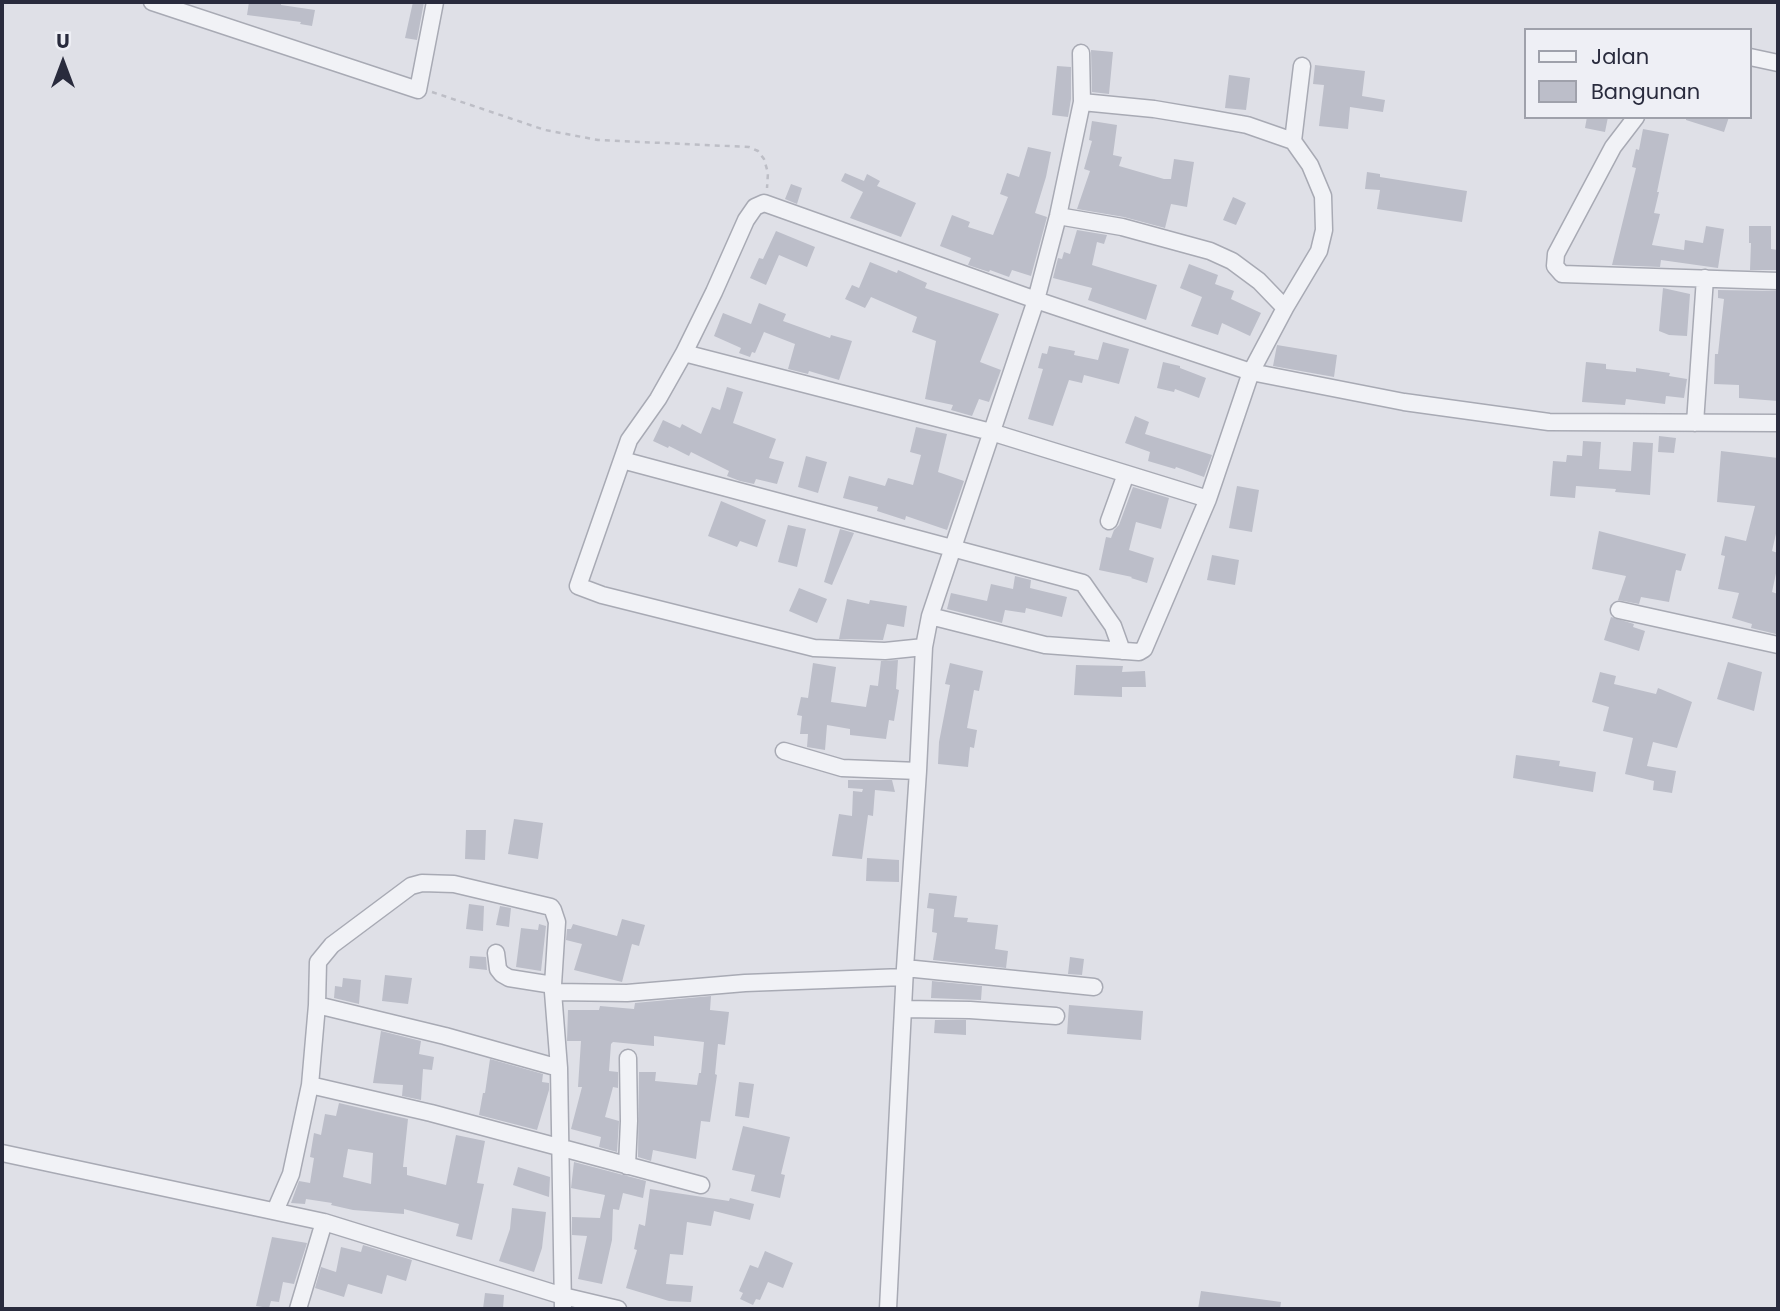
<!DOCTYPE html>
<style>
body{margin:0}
#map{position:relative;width:1780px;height:1311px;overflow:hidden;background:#dfe0e7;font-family:Poppins,sans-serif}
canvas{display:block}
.frame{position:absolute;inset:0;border:4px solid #292b3d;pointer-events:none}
.legend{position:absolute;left:1524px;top:28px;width:228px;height:91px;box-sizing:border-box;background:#eeeff5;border:2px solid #9fa1ab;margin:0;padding:9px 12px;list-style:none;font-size:21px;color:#292b3d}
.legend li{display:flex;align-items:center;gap:14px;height:35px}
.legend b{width:35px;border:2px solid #9fa1ab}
.north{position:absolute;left:28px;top:28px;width:70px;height:70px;-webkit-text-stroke:5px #eeeff5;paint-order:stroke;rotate:0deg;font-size:19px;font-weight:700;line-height:28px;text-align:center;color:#292b3d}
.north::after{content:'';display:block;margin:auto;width:24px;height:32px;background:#292b3d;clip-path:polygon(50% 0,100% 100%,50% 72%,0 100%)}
</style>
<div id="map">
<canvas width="1780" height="1311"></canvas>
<div class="frame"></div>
<ul class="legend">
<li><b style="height:9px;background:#f1f2f6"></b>Jalan</li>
<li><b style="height:19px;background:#bcbec9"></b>Bangunan</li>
</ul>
<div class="north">U</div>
</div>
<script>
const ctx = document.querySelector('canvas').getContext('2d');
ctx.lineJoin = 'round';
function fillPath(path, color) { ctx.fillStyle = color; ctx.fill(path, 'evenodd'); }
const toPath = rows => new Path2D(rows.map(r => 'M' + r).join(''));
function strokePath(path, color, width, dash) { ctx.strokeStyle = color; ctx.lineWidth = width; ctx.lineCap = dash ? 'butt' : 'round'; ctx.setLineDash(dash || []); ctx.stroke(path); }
fillPath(toPath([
 [249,2,281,2,281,5,315,10,312,26,300,24,301,22,247,15],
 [413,2,424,2,417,40,405,38],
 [1091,50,1113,52,1109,94,1092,92],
 [1315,65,1365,71,1362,96,1385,100,1383,112,1350,107,1348,129,1319,126,1324,85,1313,84],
 [1057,66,1071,67,1071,99,1068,117,1052,115],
 [1229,75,1250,78,1246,110,1225,108],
 [1587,117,1608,117,1605,132,1585,128],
 [1686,117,1729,117,1724,132,1686,120],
 [1092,121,1117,125,1113,155,1122,157,1119,166,1164,179,1171,179,1174,159,1194,162,1187,207,1171,204,1165,228,1124,217,1077,209,1090,171,1084,169,1092,141,1089,140],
 [1643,129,1669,134,1657,192,1659,192,1654,213,1660,214,1652,245,1684,250,1685,240,1703,243,1706,226,1724,229,1718,268,1661,260,1660,267,1612,265,1636,168,1632,167,1636,149,1639,150],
 [1028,147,1051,152,1046,177,1035,213,1047,217,1031,276,1012,270,1009,277,990,270,989,272,968,265,971,258,940,246,952,215,970,222,968,227,993,235,1008,197,1000,194,1007,173,1019,177],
 [1367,172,1380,174,1380,177,1467,191,1462,222,1377,209,1380,190,1365,189],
 [845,173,864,181,867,174,880,181,877,186,916,203,901,237,850,218,863,192,841,181],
 [791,184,802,188,797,204,785,199],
 [1233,197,1246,203,1236,225,1223,220],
 [1749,226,1771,226,1771,249,1778,250,1778,270,1750,270,1751,243,1749,243],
 [1077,230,1107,235,1104,244,1097,242,1092,265,1157,285,1146,320,1088,300,1092,288,1053,278,1058,258,1062,259,1064,252,1070,254],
 [776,231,815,247,807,267,779,255,766,285,750,278,759,258,763,259],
 [870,262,897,273,898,270,927,283,925,288,999,314,980,362,1001,370,989,402,979,399,972,416,951,410,953,405,925,399,936,341,912,332,917,317,871,297,865,308,845,299,852,285,859,288],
 [1189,264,1218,275,1215,284,1234,291,1231,299,1261,313,1250,336,1222,323,1218,335,1191,326,1202,297,1180,288],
 [1663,288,1690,294,1687,336,1669,335,1659,331],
 [1718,290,1778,291,1778,401,1739,398,1739,385,1714,384,1715,354,1718,354,1724,299,1718,298],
 [759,303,786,314,783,321,830,338,831,335,852,341,839,380,809,371,808,374,788,369,795,344,764,332,755,353,752,352,750,357,739,353,741,348,714,336,723,313,751,324],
 [1103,342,1129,349,1119,384,1084,375,1082,383,1069,380,1053,426,1028,419,1043,369,1038,368,1042,353,1047,354,1049,346,1075,351,1074,355,1098,360],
 [1277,345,1337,355,1334,377,1273,366],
 [1163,362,1180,366,1180,368,1206,378,1199,398,1175,389,1174,392,1157,388],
 [1586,362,1606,364,1606,369,1636,372,1636,368,1670,373,1669,376,1687,379,1684,398,1666,396,1665,404,1626,399,1625,405,1582,402],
 [727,387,743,392,733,423,776,439,769,458,784,462,777,484,756,479,754,484,740,481,727,476,729,471,691,452,689,456,669,446,668,448,653,441,663,420,680,428,682,424,701,434,712,407,720,410],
 [1135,416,1149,422,1145,434,1212,455,1204,477,1176,467,1175,469,1148,461,1150,452,1125,443],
 [916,427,947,434,938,472,964,481,947,530,906,516,905,520,877,511,878,507,843,498,849,476,885,486,888,478,913,485,921,455,910,452],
 [1659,436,1676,438,1674,453,1658,452],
 [1583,441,1601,442,1599,469,1631,471,1633,442,1653,443,1650,495,1615,492,1616,489,1576,486,1575,498,1550,496,1553,461,1566,462,1567,455,1582,456],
 [1721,451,1778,458,1778,525,1772,551,1778,553,1778,564,1772,592,1778,594,1776,634,1751,628,1752,624,1732,618,1739,593,1718,589,1725,556,1721,555,1725,536,1746,541,1755,506,1717,502],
 [806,456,827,462,818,493,798,487],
 [1237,486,1259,490,1252,532,1229,528],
 [1133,487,1169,498,1161,529,1136,522,1129,550,1154,558,1147,583,1131,578,1132,577,1099,570,1106,537,1111,538,1114,530,1119,525],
 [721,501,766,520,757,547,740,541,737,547,708,536],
 [788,525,806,529,797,567,778,562],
 [840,529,854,533,832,585,824,582],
 [1599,531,1686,554,1681,571,1676,570,1669,602,1641,597,1639,604,1618,600,1626,576,1592,569],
 [1212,555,1239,560,1235,585,1207,580],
 [1015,576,1031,580,1030,588,1067,597,1062,617,1026,608,1025,613,1005,610,1002,623,947,609,951,593,987,601,991,584,1013,589],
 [799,588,827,599,817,623,789,611],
 [847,599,869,604,870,600,907,606,904,627,887,624,883,640,839,639],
 [1611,617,1634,624,1633,627,1645,631,1639,651,1604,640],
 [898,660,896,689,899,690,894,721,889,720,886,739,850,735,850,729,827,725,825,750,807,747,808,734,800,734,802,716,797,715,801,697,808,698,813,663,836,667,831,702,866,707,870,685,878,686,881,661],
 [1728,662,1762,672,1754,711,1717,699],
 [950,663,983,671,979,691,974,690,967,728,977,730,974,748,970,747,968,767,938,764,939,742,950,685,945,684],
 [1076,665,1123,666,1122,672,1145,671,1146,687,1122,687,1122,697,1074,695],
 [1600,672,1616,676,1614,684,1656,694,1658,688,1692,702,1677,748,1653,742,1647,766,1676,771,1672,793,1653,790,1654,781,1625,774,1633,738,1603,731,1609,707,1592,702],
 [1516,755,1560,761,1559,766,1596,772,1593,792,1513,778],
 [848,780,892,780,895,792,875,790,873,816,868,815,862,859,832,856,839,814,852,816,853,791,862,792,863,789,848,788],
 [514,819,543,823,538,859,508,854],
 [466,830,486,830,485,860,465,859],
 [867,858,899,860,899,882,866,881],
 [929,893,957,896,954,917,968,918,967,922,998,925,995,949,1008,951,1006,968,933,960,937,933,932,932,934,909,927,908],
 [469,904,484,906,483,931,466,929],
 [500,906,511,908,509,927,496,925],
 [622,919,645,925,639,946,632,944,622,982,574,970,582,944,566,940,567,929,571,929,573,924,617,936],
 [539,924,546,926,541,971,516,967,521,928,538,930],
 [470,956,486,957,487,970,469,968],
 [1070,957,1084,959,1082,975,1068,974],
 [385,975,412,978,408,1004,382,1001],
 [343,978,361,980,359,1004,334,998,335,986,342,987],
 [932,981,982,986,981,1000,931,998],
 [711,996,710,1010,729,1012,725,1045,718,1044,715,1074,717,1075,710,1122,701,1121,696,1159,653,1150,651,1161,638,1157,639,1072,656,1072,655,1081,697,1085,699,1073,701,1073,704,1042,654,1036,654,1046,613,1042,611,1044,609,1071,618,1072,618,1088,613,1087,605,1117,619,1121,617,1152,599,1147,601,1137,571,1129,582,1087,578,1087,581,1041,567,1041,568,1010,599,1010,600,1006,634,1009,635,1003],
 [1069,1005,1143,1011,1141,1040,1067,1034],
 [935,1020,966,1020,966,1035,934,1033],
 [381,1031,421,1041,419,1054,434,1057,432,1070,423,1069,421,1100,402,1096,403,1085,373,1083],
 [490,1059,543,1074,542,1082,549,1083,549,1090,537,1130,479,1115,483,1093,485,1093],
 [739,1082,754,1084,749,1118,735,1116],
 [339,1103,408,1119,403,1167,407,1167,407,1175,446,1185,456,1135,485,1141,477,1183,484,1184,472,1240,456,1236,459,1224,404,1209,404,1214,353,1210,331,1205,332,1203,306,1199,305,1204,291,1203,299,1181,310,1183,314,1158,310,1157,314,1133,321,1135,325,1114,336,1116],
 [348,1149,373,1153,371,1184,343,1177],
 [743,1126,790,1137,781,1174,785,1175,780,1198,751,1191,755,1175,732,1170],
 [574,1162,646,1181,643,1198,623,1193,619,1210,613,1209,612,1240,602,1284,578,1279,587,1236,572,1235,572,1217,600,1218,605,1195,571,1188],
 [518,1167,550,1177,549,1197,513,1185],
 [650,1189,729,1201,730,1198,754,1204,750,1220,714,1211,711,1226,687,1222,683,1255,670,1254,666,1284,693,1286,691,1302,669,1301,626,1288,637,1250,634,1249,639,1224,645,1226],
 [512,1208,546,1212,542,1248,534,1272,499,1261,510,1229],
 [272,1237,307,1243,294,1284,283,1282,279,1302,271,1301,269,1308,256,1306],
 [363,1245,412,1260,406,1281,387,1275,382,1294,348,1284,344,1297,315,1288,321,1267,336,1272,341,1247,361,1252],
 [765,1251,793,1263,783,1288,768,1282,760,1300,756,1299,753,1305,740,1299,743,1293,739,1291,750,1265,758,1268],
 [1201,1291,1281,1302,1280,1309,1198,1309],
 [485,1293,504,1295,503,1309,483,1309]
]), '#bcbec9');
const street = toPath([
 [152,2,418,90,435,2],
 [1750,57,1778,63],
 [1636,117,1613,147,1556,254,1555,266,1562,274,1778,281],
 [1293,141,1302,66],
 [1058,216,1122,227,1210,251,1232,261,1259,281,1285,308],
 [684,353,991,432,1208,499],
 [1695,423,1705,278],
 [622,460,1083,583,1113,626,1122,651],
 [1109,521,1126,474],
 [1619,610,1778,645],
 [930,616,1045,645,1139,652,1144,649,1208,499,1251,372,1285,308,1319,251,1324,230,1323,196,1310,165,1293,141,1247,125,1208,118,1154,109,1082,102],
 [924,647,885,651,814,648,602,595,578,586,629,440,658,399,684,353,714,292,746,220,755,207,764,203,1036,300,1251,372,1404,402,1549,422,1778,423],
 [784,751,842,768,918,771],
 [496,953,498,969,502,974,509,978,553,985,553,992,627,993,745,983,904,977],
 [905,968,1094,987],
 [553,992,559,1068,563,1309],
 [317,1005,445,1036,559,1068],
 [903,1009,970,1010,1056,1016],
 [310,1085,431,1113,701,1185],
 [2,1153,324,1222,563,1296,618,1309],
 [627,1166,629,1121,628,1058],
 [275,1211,291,1174,310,1085,317,1005,318,962,332,945,411,886,422,883,454,884,551,907,553,910,557,922,553,985],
 [298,1309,324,1222],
 [888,1309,905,968,918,771,924,647,930,616,1036,300,1058,216,1082,102,1081,53]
]);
strokePath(street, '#a8aab4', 19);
strokePath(toPath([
 [432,92,545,130,598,140,749,147,758,151,764,159,768,173,767,188]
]), '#bdbec6', 2.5, [5, 5]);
strokePath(street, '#f1f2f6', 16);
</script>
